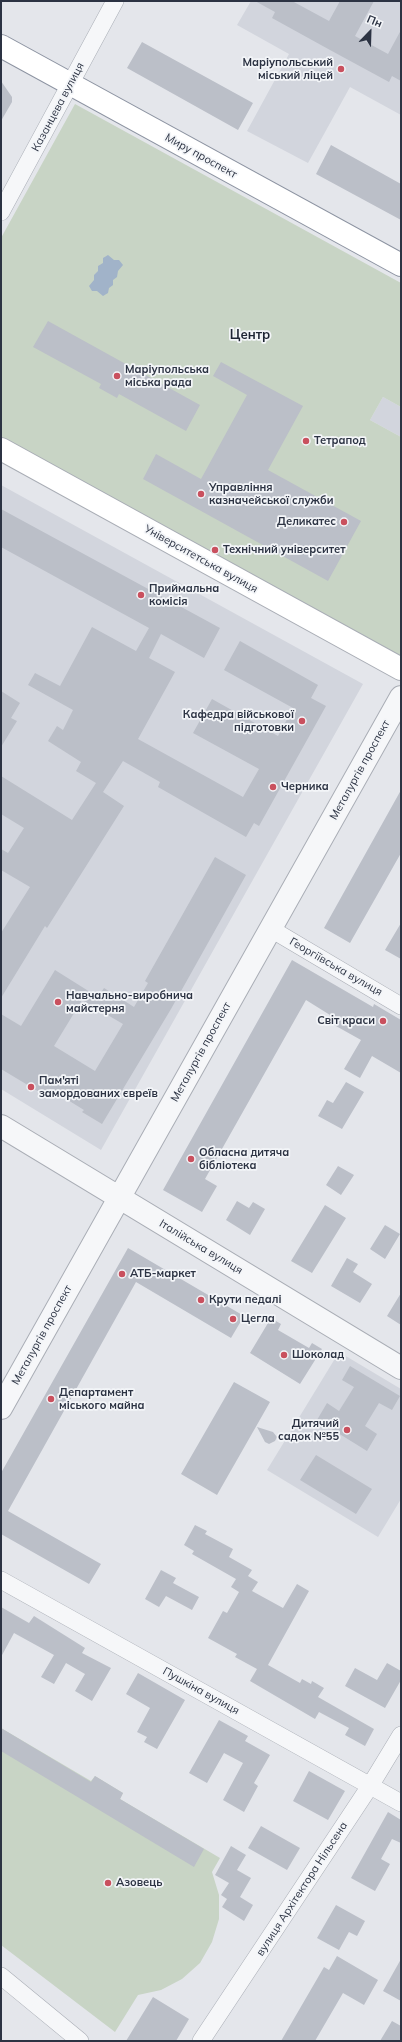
<!DOCTYPE html>
<meta charset="utf-8">
<style>
body{margin:0}
#map{position:relative;width:402px;height:2042px;overflow:hidden;background:#e4e6eb;font-family:Mulish,sans-serif}
canvas{display:block}
.frame{position:absolute;inset:0;border:2px solid #2c3343;pointer-events:none}
.north{position:absolute;left:350px;top:12px;width:40px;height:40px;-webkit-text-stroke:3px #f3f5f8;paint-order:stroke;rotate:23deg;font-size:11px;font-weight:700;line-height:16px;text-align:center;color:#2c3343}
.north::after{content:'';display:block;margin:auto;width:14px;height:18px;background:#2c3343;clip-path:polygon(50% 0,100% 100%,50% 72%,0 100%)}
</style>
<div id="map">
<canvas width="402" height="2042"></canvas>
<div class="frame"></div>
<div class="north">Пн</div>
</div>
<script>
const ctx = document.querySelector('canvas').getContext('2d');
ctx.lineJoin = 'round';
function fillPath(path, color) { ctx.fillStyle = color; ctx.fill(path, 'evenodd'); }
const toPath = rows => new Path2D(rows.map(r => 'M' + r).join(''));
function strokePath(path, color, width, dash) { ctx.strokeStyle = color; ctx.lineWidth = width; ctx.lineCap = dash ? 'butt' : 'round'; ctx.setLineDash(dash || []); ctx.stroke(path); }
function drawText(font, color, halo, rows, align = 'center') {
  ctx.font = font + ' Mulish,sans-serif'; ctx.lineWidth = 3.5; ctx.setLineDash([]); ctx.textBaseline = 'middle'; ctx.strokeStyle = halo; ctx.fillStyle = color; for (const [text, x, y, turn = 0] of rows) {
    ctx.save(); ctx.translate(x, y); ctx.rotate((+turn || 0) * Math.PI / 180); ctx.textAlign = isNaN(turn) ? turn : align; if (halo) ctx.strokeText(text, 0, 0); ctx.fillText(text, 0, 0); ctx.restore();
  }
}
fillPath(toPath([
 [251,1,401,1,401,115,350,87,308,163,247,131,289,54,237,25],
 [383,397,401,407,401,437,370,420],
 [1,485,363,684,101,1150,1,1089],
 [339,1352,401,1389,401,1499,378,1537,267,1470]
]), '#d2d5dd');
fillPath(toPath([
 [75,104,401,283,401,407,383,397,370,420,401,437,401,657,1,437,1,238],
 [1,1728,91,1781,95,1776,123,1793,120,1799,220,1858,212,1872,219,1895,219,1919,212,1942,200,1963,182,1979,161,1990,138,1995,115,2032,1,1945]
]), '#c8d4c5');
fillPath(toPath([
 [108,255,114,260,119,260,123,265,118,271,117,277,113,280,113,285,109,288,108,293,103,296,97,291,92,291,89,286,94,280,94,275,98,271,98,266,103,263,103,258]
]), '#a1b3c9');
fillPath(toPath([
 [255,1,292,1,329,21,340,1,374,1,355,36,388,54,401,30,401,81,392,76,389,82,330,50,272,18,275,12],
 [142,42,253,103,238,130,127,68],
 [1,81,12,97,12,102,1,121],
 [331,145,401,184,401,220,316,174],
 [48,321,200,405,186,431,119,394,117,398,99,388,101,384,33,347],
 [221,362,303,406,268,470,361,521,328,581,143,479,156,454,201,479,247,395,213,376],
 [1,509,220,628,204,658,161,634,149,658,175,672,138,739,243,797,259,769,193,733,212,699,278,736,293,708,224,670,240,641,318,685,311,698,326,706,259,826,254,823,246,837,158,787,160,782,123,761,103,792,124,806,47,928,45,926,1,998,1,933,30,887,1,870,1,849,8,853,24,828,1,814,1,776,72,820,96,783,76,771,81,762,48,741,57,726,63,730,73,710,28,685,35,673,60,686,92,627,136,651,149,628,1,547],
 [1,691,20,703,11,718,17,721,1,747],
 [401,790,401,853,350,943,324,928],
 [215,857,246,875,171,1009,102,1124,82,1112,84,1110,50,1089,46,1096,1,1069,1,1014,21,1026,55,970,98,997,104,988,134,1007,148,983,145,981],
 [82,1000,123,1024,95,1071,54,1046],
 [401,923,401,959,385,950],
 [292,960,373,1007,374,1004,401,1020,401,1073,372,1056,360,1078,344,1069,361,1040,327,1021,330,1015,306,1000,205,1179,217,1186,202,1212,163,1190],
 [346,1082,364,1092,342,1129,318,1116,327,1100,333,1103],
 [338,1166,354,1175,341,1195,326,1185],
 [237,1201,249,1208,253,1202,265,1209,250,1235,226,1220],
 [325,1205,346,1218,312,1273,291,1261],
 [385,1225,400,1234,385,1259,370,1249],
 [128,1248,244,1316,231,1338,136,1282,8,1511,101,1564,89,1584,1,1534,1,1473],
 [347,1258,358,1264,353,1272,372,1284,360,1303,331,1286],
 [401,1293,401,1325,387,1316],
 [271,1318,281,1324,278,1330,309,1348,312,1343,322,1349,300,1384,250,1353],
 [350,1366,400,1396,392,1410,379,1403,365,1426,377,1434,367,1451,317,1420,327,1403,339,1411,354,1387,342,1380],
 [234,1382,270,1402,217,1495,181,1474],
 [257,1427,273,1432,277,1437,275,1441,269,1444,265,1442],
 [316,1455,372,1489,356,1514,300,1480],
 [195,1525,207,1531,205,1534,233,1549,229,1557,252,1570,248,1576,258,1582,252,1591,283,1608,297,1584,309,1591,268,1665,300,1683,302,1679,311,1684,312,1681,324,1688,318,1697,374,1729,365,1746,345,1735,349,1728,319,1712,315,1719,250,1681,257,1669,235,1657,237,1654,208,1638,223,1611,227,1613,239,1592,231,1587,236,1579,192,1554,194,1551,184,1545],
 [161,1570,176,1578,173,1583,199,1597,192,1610,166,1596,159,1607,145,1599],
 [1,1607,29,1623,34,1616,85,1648,82,1653,111,1668,92,1701,75,1691,85,1674,66,1663,54,1684,41,1677,54,1655,14,1633,1,1657],
 [387,1663,401,1671,401,1680,385,1708,345,1686,355,1668,377,1680],
 [138,1673,185,1700,157,1749,144,1742,147,1737,137,1732,150,1708,126,1694],
 [219,1720,248,1736,245,1741,270,1755,254,1783,258,1786,244,1812,223,1800,243,1763,224,1753,207,1783,189,1773],
 [1,1728,91,1782,95,1776,123,1793,120,1799,204,1849,194,1867,1,1751],
 [309,1771,345,1791,328,1820,293,1801],
 [388,1812,401,1820,401,1843,392,1839,381,1859,390,1864,375,1891,351,1878],
 [261,1826,300,1848,287,1870,248,1848],
 [231,1846,246,1855,237,1870,251,1878,240,1897,253,1905,244,1921,222,1907,227,1899,221,1895,229,1883,215,1875],
 [336,1905,365,1921,357,1936,349,1932,339,1950,317,1938],
 [337,1956,378,1980,364,2005,343,1993,315,2041,281,2041,324,1967,329,1970],
 [401,1959,401,2001,383,1991],
 [153,1997,189,2019,176,2041,126,2041],
 [392,2021,401,2026,401,2041,380,2041]
]), '#bbbfc8');
const minor = toPath([
 [1,212,115,1],
 [271,929,401,1006],
 [1,1580,401,1803],
 [1,1976,80,2041],
 [201,2041,370,1786,401,1735]
]);
const tertiary = toPath([
 [1,1126,401,1368],
 [1,1408,401,697]
]);
const secondary = toPath([
 [1,449,401,669]
]);
const trunk = toPath([
 [1,46,401,265]
]);
strokePath(minor, '#a9adb5', 18);
strokePath(tertiary, '#a9adb5', 24);
strokePath(secondary, '#a9adb5', 24);
strokePath(trunk, '#8c93a1', 24);
strokePath(minor, '#f6f7f9', 17);
strokePath(tertiary, '#f6f7f9', 22);
strokePath(secondary, '#fff', 22);
strokePath(trunk, '#fff', 22);
for (const [x, y, r, color] of [
 [341,69,4,"#c9505e"],
 [117,376,4,"#c9505e"],
 [306,441,4,"#c9505e"],
 [201,494,4,"#c9505e"],
 [344,522,4,"#c9505e"],
 [215,550,4,"#c9505e"],
 [141,595,4,"#c9505e"],
 [302,721,4,"#c9505e"],
 [273,787,4,"#c9505e"],
 [58,1002,4,"#c9505e"],
 [383,1021,4,"#c9505e"],
 [31,1087,4,"#c9505e"],
 [191,1159,4,"#c9505e"],
 [122,1274,4,"#c9505e"],
 [201,1300,4,"#c9505e"],
 [233,1319,4,"#c9505e"],
 [284,1355,4,"#c9505e"],
 [51,1399,4,"#c9505e"],
 [347,1430,4,"#c9505e"],
 [108,1883,4,"#c9505e"]
]) { const dot = new Path2D(); dot.arc(x, y, r, 0, 2 * Math.PI); ctx.fillStyle = color; ctx.fill(dot); strokePath(dot, '#f3f5f8', 1.5); }
drawText('bold 11px', '#2c3343', '#f3f5f8', [
 ["Маріупольський",333,63,"right"],
 ["міський ліцей",333,76,"right"],
 ["Маріупольська",125,370],
 ["міська рада",125,383],
 ["Тетрапод",314,441],
 ["Управління",209,488],
 ["казначейської служби",209,501],
 ["Деликатес",336,522,"right"],
 ["Технічний університет",223,550],
 ["Приймальна",149,589],
 ["комісія",149,602],
 ["Кафедра військової",294,715,"right"],
 ["підготовки",294,728,"right"],
 ["Черника",281,787],
 ["Навчально-виробнича",66,996],
 ["майстерня",66,1009],
 ["Свiт краси",375,1021,"right"],
 ["Пам'яті",39,1081],
 ["замордованих євреїв",39,1094],
 ["Обласна дитяча",199,1153],
 ["бібліотека",199,1166],
 ["АТБ-маркет",130,1274],
 ["Крути педалі",209,1300],
 ["Цегла",241,1319],
 ["Шоколад",292,1355],
 ["Департамент",59,1393],
 ["міського майна",59,1406],
 ["Дитячий",339,1424,"right"],
 ["садок №55",339,1437,"right"],
 ["Азовець",116,1883]
], 'left');
drawText('11px', '#2c3343', '#f3f5f8', [
 ["Казанцева вулиця",58,107,-62],
 ["Миру проспект",201,156,29],
 ["Університетська вулиця",201,559,29],
 ["Металургів проспект",360,770,-61],
 ["Георгіївська вулиця",336,967,30],
 ["Металургів проспект",201,1052,-61],
 ["Італійська вулиця",201,1247,31],
 ["Металургів проспект",42,1335,-61],
 ["Пушкіна вулиця",201,1691,29],
 ["вулиця Архітектора Нільсена",302,1889,-57]
]);
drawText('bold 13px', '#1e2534', '#f3f5f8', [
 ["Центр",250,335]
]);
</script>
